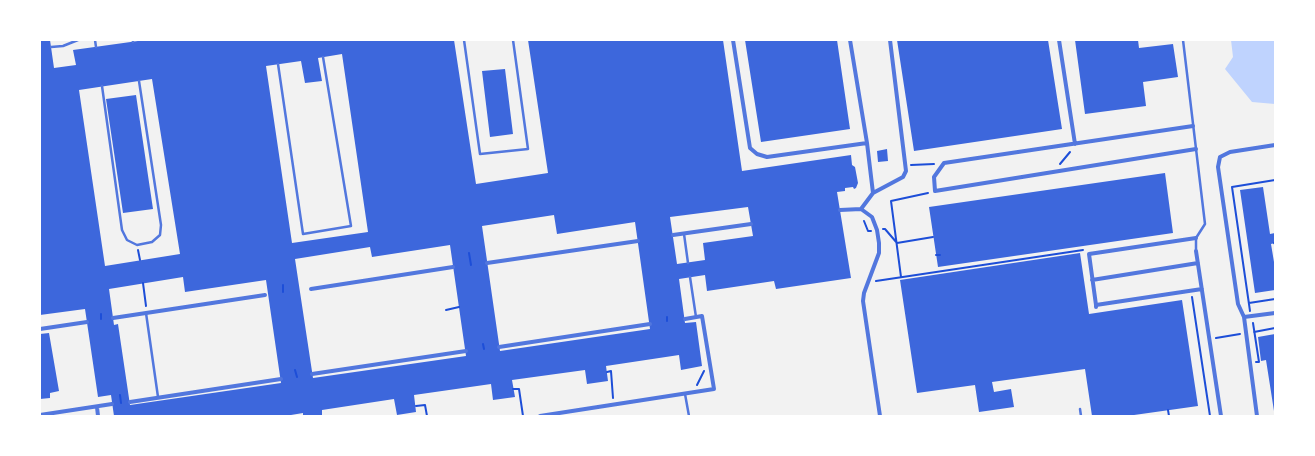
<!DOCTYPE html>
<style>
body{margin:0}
#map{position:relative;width:1315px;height:456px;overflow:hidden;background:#f2f2f2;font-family:"Titillium Web",sans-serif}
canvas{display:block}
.frame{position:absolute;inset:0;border:41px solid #fff;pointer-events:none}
</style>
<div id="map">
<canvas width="1315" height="456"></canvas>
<div class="frame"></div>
</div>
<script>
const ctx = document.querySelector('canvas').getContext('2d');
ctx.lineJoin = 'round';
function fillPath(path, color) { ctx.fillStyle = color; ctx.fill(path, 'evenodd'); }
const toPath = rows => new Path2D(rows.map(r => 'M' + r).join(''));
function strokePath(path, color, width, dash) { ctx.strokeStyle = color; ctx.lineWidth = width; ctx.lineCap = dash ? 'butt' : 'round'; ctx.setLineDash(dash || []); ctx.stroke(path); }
fillPath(toPath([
 [1231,40,1275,40,1275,104,1252,102,1225,69,1233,57]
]), '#bfd3fe');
fillPath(toPath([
 [40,40,50,40,54,68,76,65,73,50,145,40,454,40,476,184,548,173,528,40,723,40,742,171,851,155,852,165,855,167,858,183,856,188,854,189,853,187,845,188,845,191,837,192,851,278,776,289,774,281,707,291,705,275,679,279,685,323,696,322,702,366,681,370,679,355,606,366,608,381,587,384,585,370,512,380,515,397,493,400,491,384,414,395,416,412,397,415,394,399,322,410,322,416,303,416,303,413,285,416,114,416,111,395,98,397,85,309,40,315],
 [342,54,368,232,292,243,266,66,301,61,305,83,322,81,318,58],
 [152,79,180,254,105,266,79,90],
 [748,207,753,236,703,243,705,260,677,264,670,217],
 [554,215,557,234,635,222,650,329,500,351,482,226],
 [450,245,466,356,313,378,295,259,370,247,372,257],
 [183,277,185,292,266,280,281,383,130,405,118,324,114,325,109,289],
 [745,40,837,40,850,129,761,142],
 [897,40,1048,40,1062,129,914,151],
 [1075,40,1138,40,1139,48,1173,44,1178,77,1143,82,1146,106,1085,114],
 [505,69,513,134,490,137,482,71],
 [136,95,153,209,123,213,106,99],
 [887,149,888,161,878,162,877,151],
 [1165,173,1173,233,938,267,929,207],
 [1263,187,1270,234,1275,233,1275,243,1271,244,1275,268,1275,290,1255,293,1240,190],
 [1080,253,1089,314,1182,300,1198,406,1127,416,1092,416,1085,369,992,382,994,392,1011,389,1014,407,979,412,975,385,917,393,900,280],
 [49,333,59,391,50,393,50,398,40,399,40,334],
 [1275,334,1275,411,1274,411,1266,360,1261,361,1258,337]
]), '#3d67dc');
strokePath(toPath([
 [1060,164,1070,152],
 [911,165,934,164],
 [864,221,868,231,871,231],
 [883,229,885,229,897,243,933,237],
 [1274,243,1275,244],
 [138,250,140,260],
 [469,253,471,265],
 [936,255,940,255],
 [901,277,891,201,928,193],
 [876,281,1083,250],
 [143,283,146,306],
 [283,285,283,292],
 [1192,297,1210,416],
 [1249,303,1275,299],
 [446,310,459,307],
 [1250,311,1232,187,1275,180],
 [101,314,101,319],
 [667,317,667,321],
 [1253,323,1259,362,1256,362],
 [1254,332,1275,328],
 [1216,338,1240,334],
 [483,344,484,349],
 [295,370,297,377],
 [607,372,611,371,613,398],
 [697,385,704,371],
 [513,389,519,389,523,416],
 [120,395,121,403],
 [416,406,425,405,427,416],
 [1168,410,1169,416]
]), '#1d4ed8', 2);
strokePath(toPath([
 [95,40,96,47],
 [133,40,133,42],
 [464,40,480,154,528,149,513,40],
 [1183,40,1205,224,1196,238,1196,251],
 [51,47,63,46,78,40],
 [278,64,303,234,351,226,323,57],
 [102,86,122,230,127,240,137,245,152,242,160,235,161,225,139,81],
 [684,234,688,263],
 [690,277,696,317],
 [146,313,158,397],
 [685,394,689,416],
 [1080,409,1081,416]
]), '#5277de', 2.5);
strokePath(toPath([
 [733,40,750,148,757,154,767,157,867,143],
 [850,40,867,143,873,193,861,209],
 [1059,40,1075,144],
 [1193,126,944,163,934,177,935,191,1196,149],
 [873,193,903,177,906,171,890,40],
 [861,209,872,217,877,230,879,243,879,253,864,293,863,301,880,416],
 [840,210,861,209],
 [673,235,751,224],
 [1196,251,1221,416],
 [487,263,638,241],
 [1092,280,1198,263],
 [311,289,453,267],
 [1096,305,1089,254,1196,238],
 [1096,307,1096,305,1202,289],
 [1244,317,1238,304,1218,167,1220,157,1230,152,1275,145],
 [113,318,265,295],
 [40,329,87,322],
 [499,347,650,324],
 [312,374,466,351],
 [130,402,281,379],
 [97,407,98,416],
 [40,415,112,404],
 [540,416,714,389,702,316,685,319],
 [1257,416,1244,317,1275,313]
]), '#5277de', 4);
</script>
